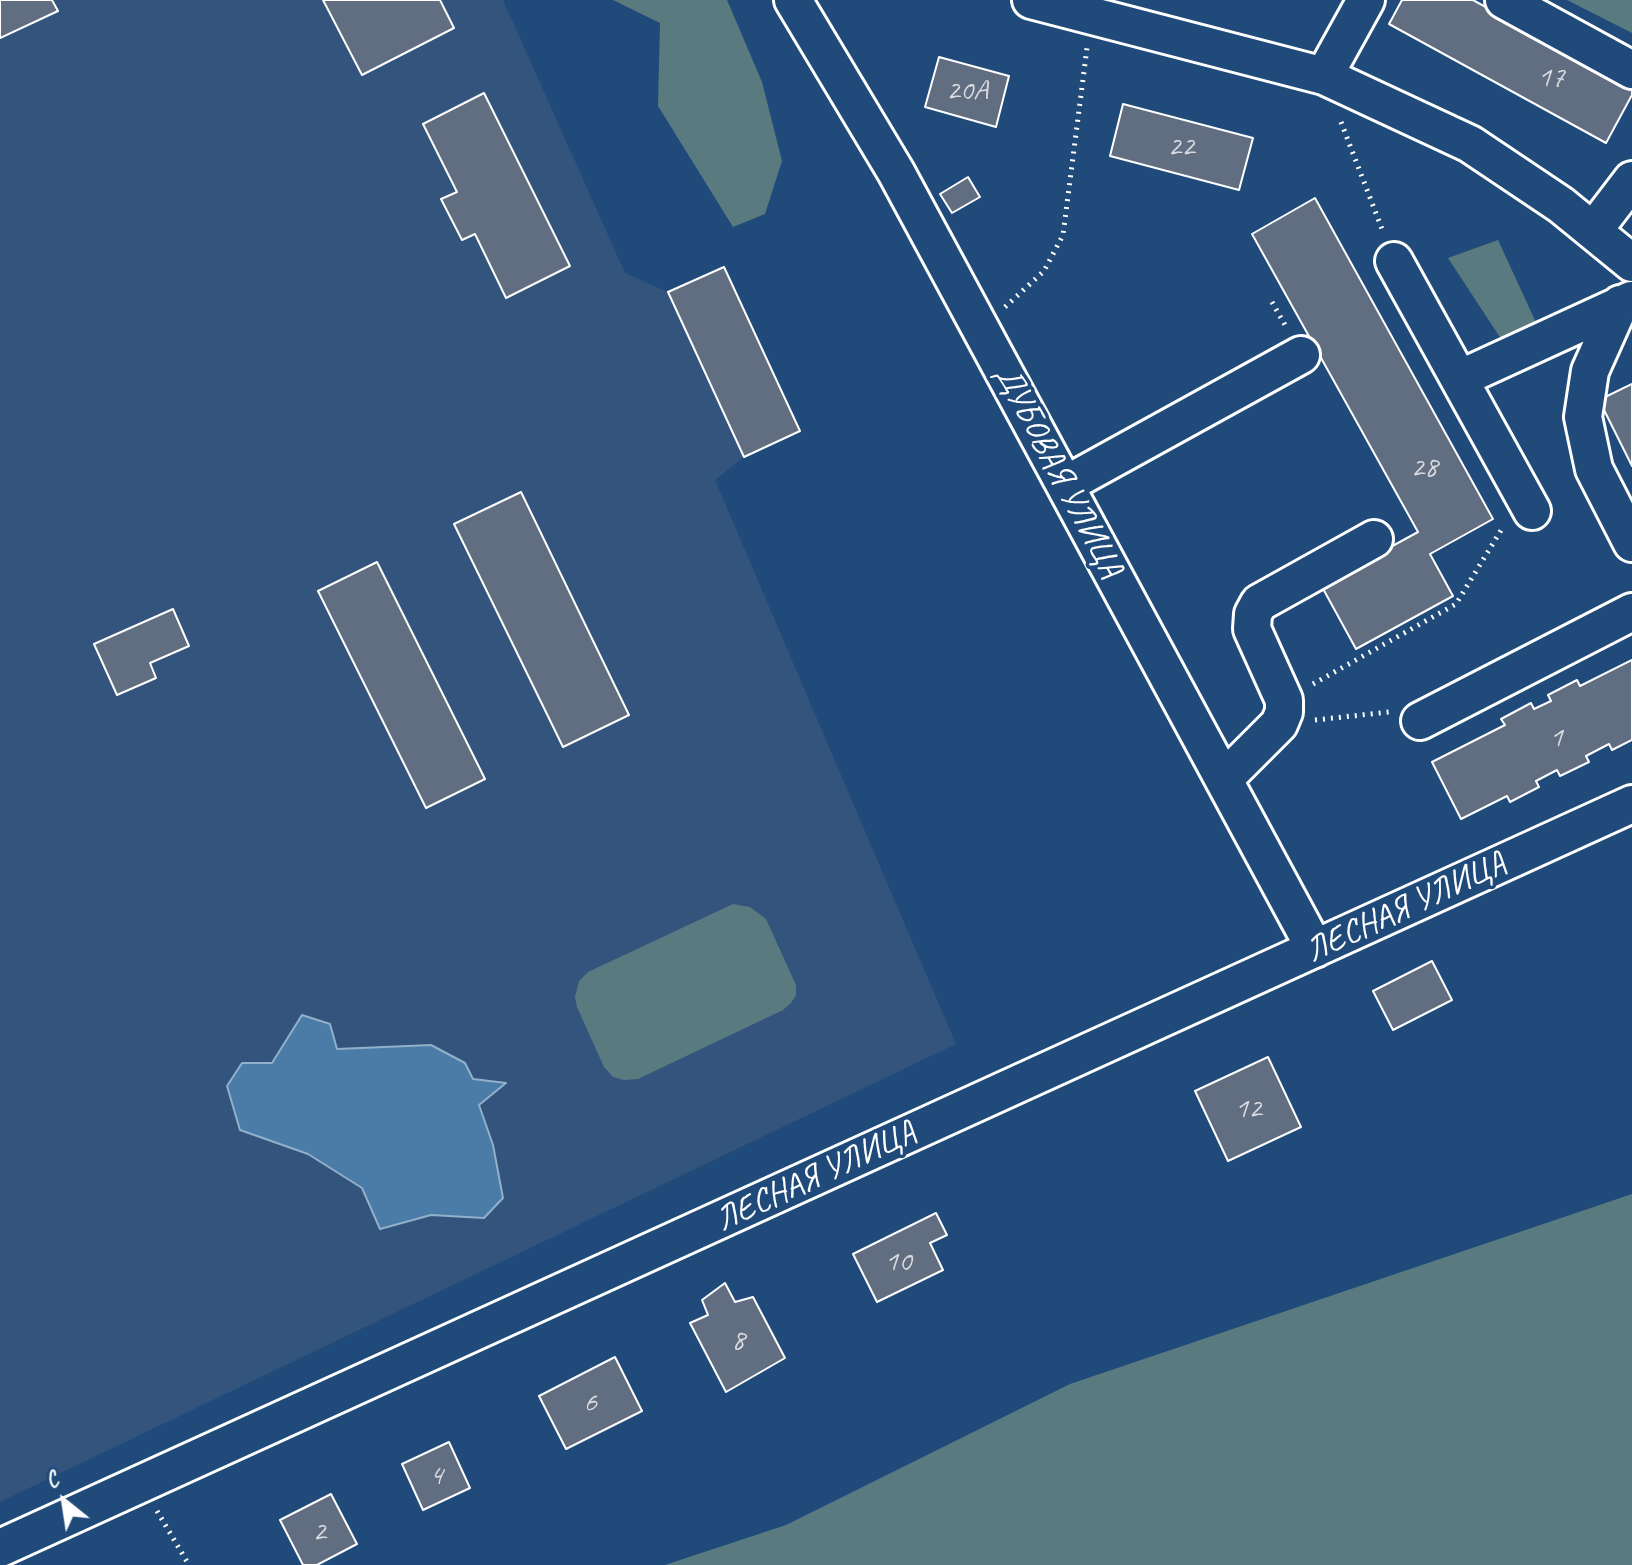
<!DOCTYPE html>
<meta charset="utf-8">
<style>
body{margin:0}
#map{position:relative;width:1632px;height:1565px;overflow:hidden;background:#1f4a7a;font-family:Caveat,sans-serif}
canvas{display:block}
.north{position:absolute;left:24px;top:1461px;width:80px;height:80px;-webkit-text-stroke:6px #1f4a7a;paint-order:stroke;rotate:330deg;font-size:22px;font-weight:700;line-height:32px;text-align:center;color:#fff}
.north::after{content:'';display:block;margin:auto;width:28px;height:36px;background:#fff;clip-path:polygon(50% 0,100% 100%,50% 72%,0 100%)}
</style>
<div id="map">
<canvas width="1632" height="1565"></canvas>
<div class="north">С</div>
</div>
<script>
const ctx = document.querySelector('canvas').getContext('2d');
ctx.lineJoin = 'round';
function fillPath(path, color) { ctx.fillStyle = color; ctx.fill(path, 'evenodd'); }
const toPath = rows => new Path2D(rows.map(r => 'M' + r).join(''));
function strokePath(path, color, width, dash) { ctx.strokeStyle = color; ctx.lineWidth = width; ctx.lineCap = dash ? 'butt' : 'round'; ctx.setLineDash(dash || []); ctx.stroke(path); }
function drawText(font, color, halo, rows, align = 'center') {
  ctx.font = font + ' Caveat,sans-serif'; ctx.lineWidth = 7; ctx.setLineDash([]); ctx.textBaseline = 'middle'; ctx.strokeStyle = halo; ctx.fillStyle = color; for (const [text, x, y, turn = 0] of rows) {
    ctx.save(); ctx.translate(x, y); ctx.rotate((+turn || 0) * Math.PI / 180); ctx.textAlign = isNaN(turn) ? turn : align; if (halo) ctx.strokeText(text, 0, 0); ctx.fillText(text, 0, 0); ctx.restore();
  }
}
fillPath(toPath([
 [0,0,503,0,625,273,668,292,744,457,715,480,956,1044,0,1502]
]), '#33547c');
fillPath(toPath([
 [613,0,727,0,762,82,782,161,765,214,733,227,658,106,660,23],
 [1567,0,1632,0,1632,33],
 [1498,240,1539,329,1505,345,1448,258],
 [733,904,750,907,766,919,796,985,796,995,791,1003,783,1010,638,1079,624,1080,613,1077,604,1067,577,1007,575,997,579,981,588,972],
 [1632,1194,1632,1565,665,1565,786,1525,1070,1384]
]), '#597b80');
const water = toPath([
 [302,1015,330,1024,337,1049,431,1045,465,1063,473,1079,506,1083,479,1105,493,1145,503,1198,484,1218,431,1215,380,1229,362,1188,308,1154,240,1130,227,1086,242,1063,272,1063,302,1015]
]);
fillPath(water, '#4a7ca7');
strokePath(water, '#92b0ca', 2);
const building = toPath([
 [0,0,52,0,58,11,0,38,0,0],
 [323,0,440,0,454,28,362,75,323,0],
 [1402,0,1473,0,1632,87,1632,95,1606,143,1389,24,1402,0],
 [939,57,1009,76,996,127,925,107,939,57],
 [484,93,570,266,506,298,475,234,462,240,441,199,457,192,423,124,484,93],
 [1123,104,1253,138,1239,190,1110,156,1123,104],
 [968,177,980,197,952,213,940,194,968,177],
 [1315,198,1493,519,1430,554,1453,596,1356,649,1321,585,1418,532,1252,234,1315,198],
 [724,267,800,431,744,457,668,292,724,267],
 [1632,384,1632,466,1599,400,1632,384],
 [521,492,629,715,563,747,454,524,521,492],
 [377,562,485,779,426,808,318,591,377,562],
 [173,609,189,646,150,663,156,678,117,695,94,644,173,609],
 [1632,660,1632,740,1612,750,1609,744,1586,756,1589,762,1560,776,1557,770,1536,781,1539,787,1510,802,1507,796,1461,819,1432,762,1505,725,1501,719,1531,703,1534,709,1551,701,1548,695,1577,680,1580,686,1632,660],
 [1432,961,1452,1000,1393,1030,1373,991,1432,961],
 [1268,1057,1301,1127,1228,1161,1195,1091,1268,1057],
 [936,1213,947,1235,930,1243,943,1270,877,1302,853,1254,936,1213],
 [725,1283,735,1302,753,1297,785,1358,726,1392,690,1323,708,1315,702,1300,725,1283],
 [615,1357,642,1411,566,1449,539,1396,615,1357],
 [449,1442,470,1488,423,1510,402,1464,449,1442],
 [331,1494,357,1544,317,1565,303,1565,280,1520,331,1494]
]);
fillPath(building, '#616d80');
strokePath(building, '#fff', 2);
const minor = toPath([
 [793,0,896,172,1315,949],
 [1031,0,1324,76,1470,144,1561,205,1632,263],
 [1504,0,1632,70],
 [1324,76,1366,0],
 [1593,231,1632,180],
 [1394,261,1532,511],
 [1620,304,1590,371,1583,417,1594,469,1632,543],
 [1459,379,1631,300],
 [1065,485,1301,355],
 [1420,721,1632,612],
 [1224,779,1279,724,1284,712,1284,700,1252,629,1253,614,1259,603,1374,539],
 [0,1548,1632,804]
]);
strokePath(minor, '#fff', 42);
strokePath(toPath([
 [1341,122,1382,229],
 [1272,302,1285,325],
 [1005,307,1044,271,1063,235,1087,48],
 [1313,684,1456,604,1503,527],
 [1315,720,1389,712],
 [157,1511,189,1565]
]), '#fff', 5, [2, 6]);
strokePath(minor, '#1f4a7a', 36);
drawText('30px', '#d8dadf', null, [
 ["17",1551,78],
 ["20А",967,91],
 ["22",1181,147],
 ["28",1424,468],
 ["1",1556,738],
 ["12",1248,1109],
 ["10",898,1262],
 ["8",738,1341],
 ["6",590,1403],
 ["4",436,1476],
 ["2",319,1532]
]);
drawText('34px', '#fff', '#1f4a7a', [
 ["ДУБОВАЯ УЛИЦА",1058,472,62],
 ["ЛЕСНАЯ УЛИЦА",1406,908,-25],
 ["ЛЕСНАЯ УЛИЦА",816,1177,-25]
]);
</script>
